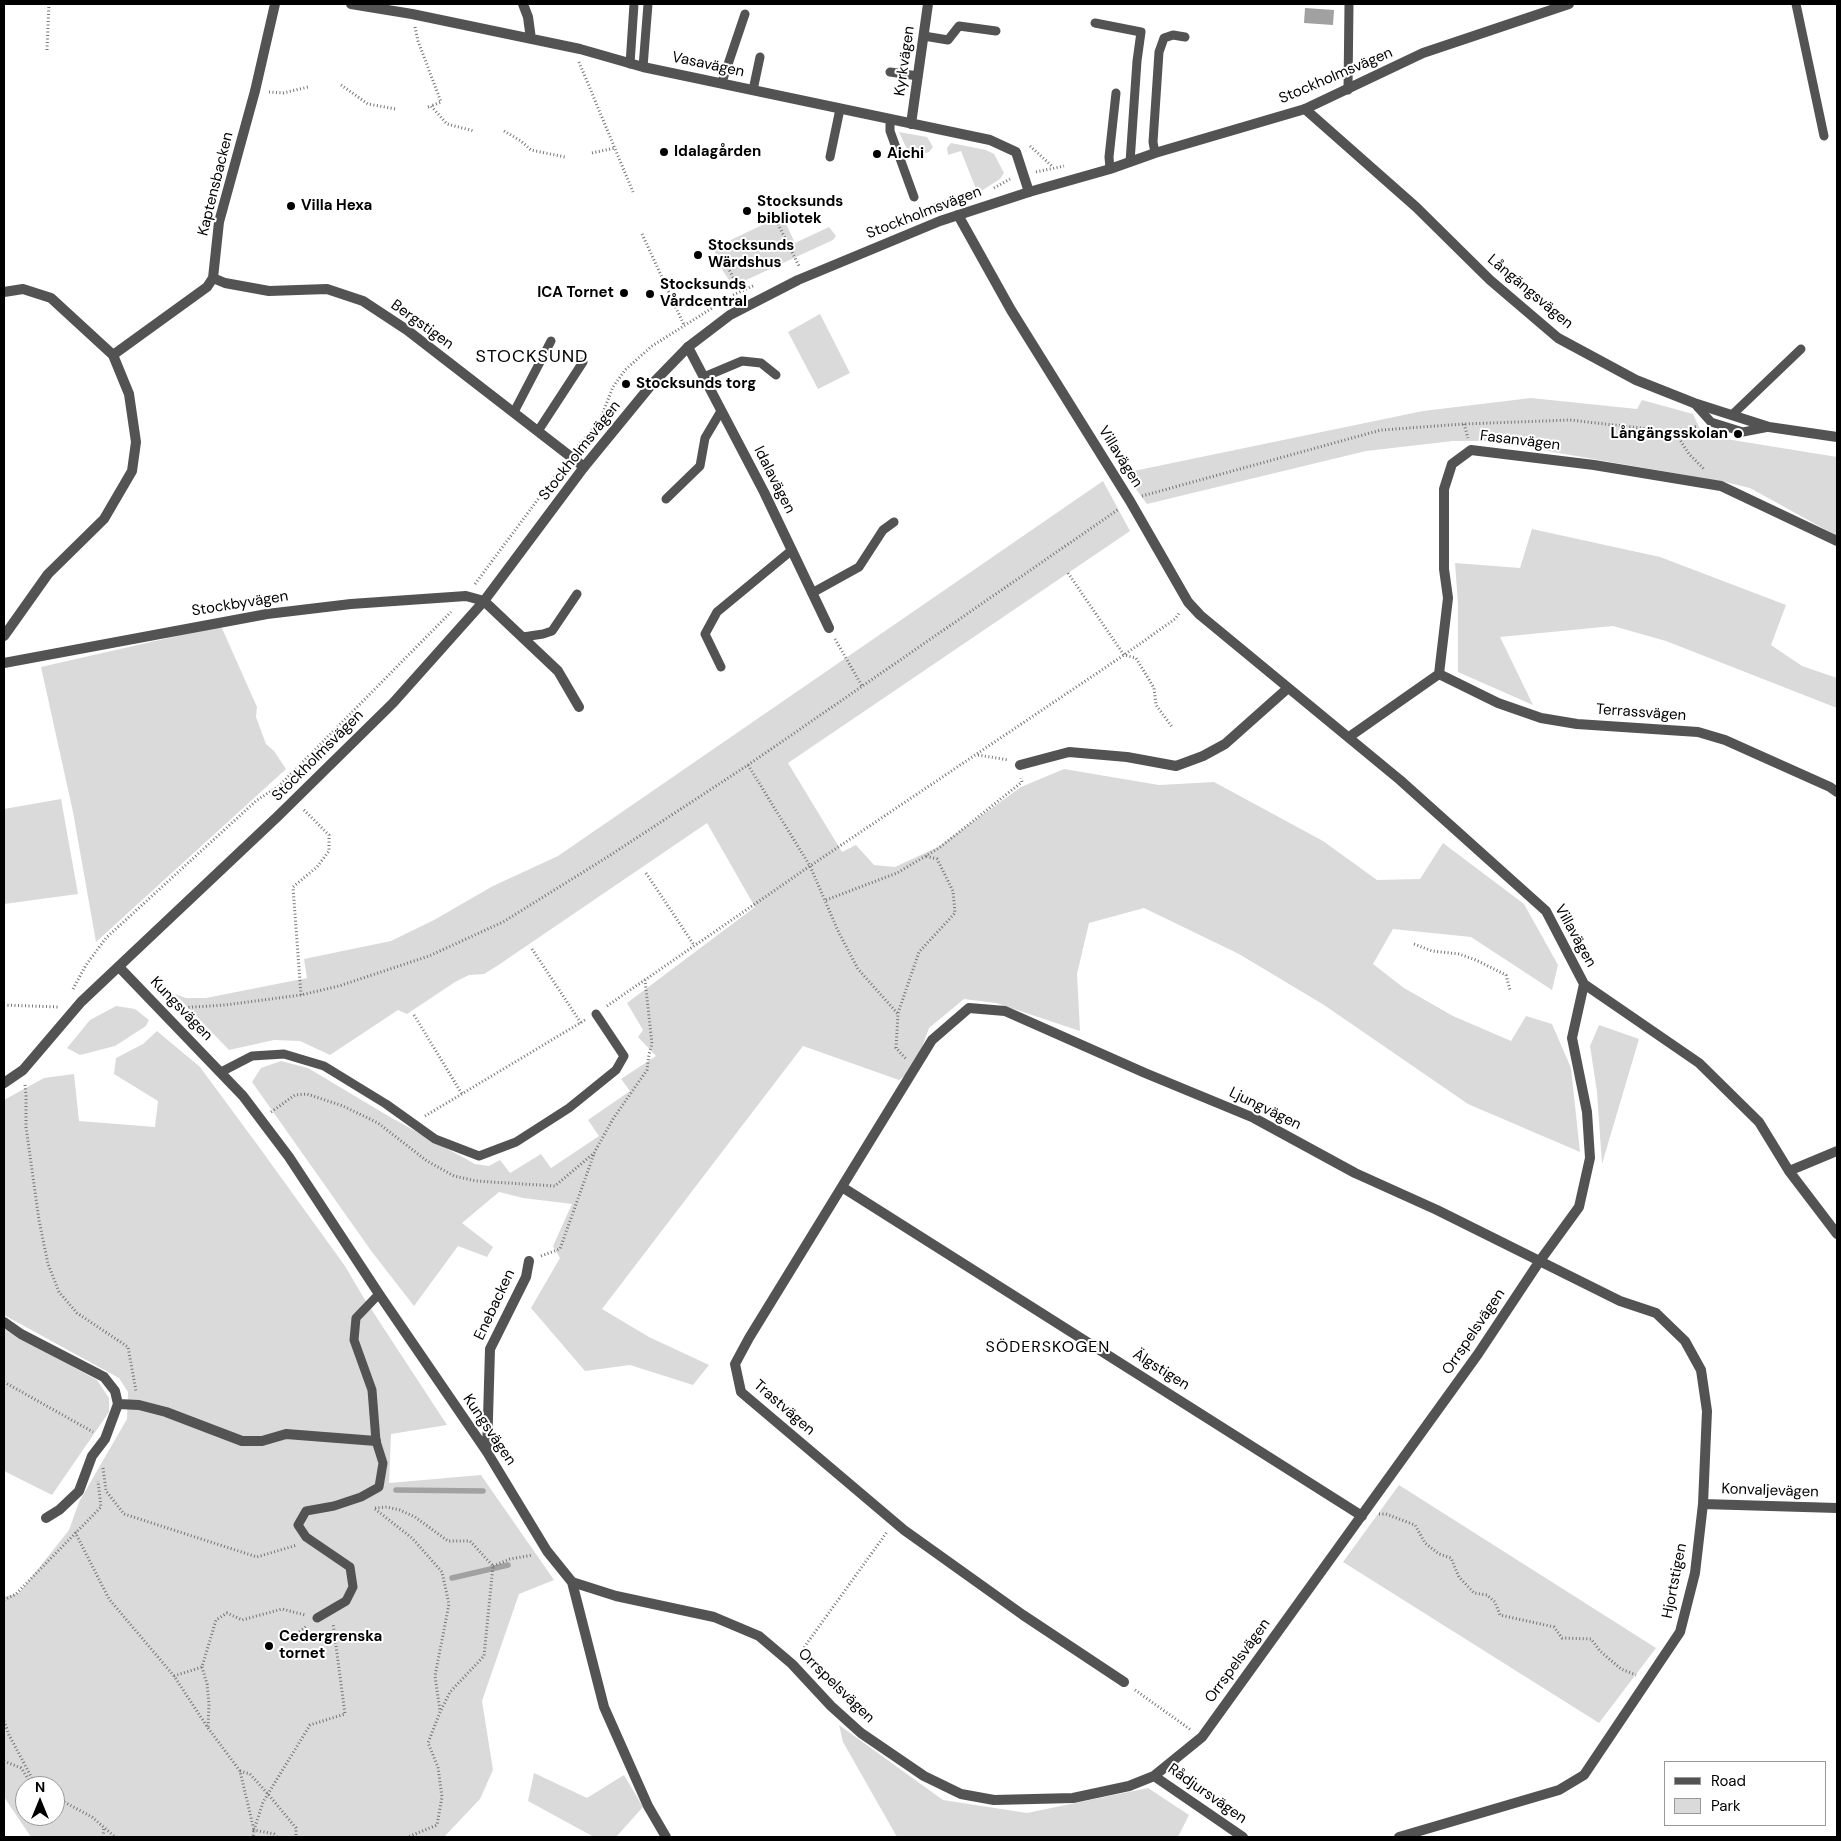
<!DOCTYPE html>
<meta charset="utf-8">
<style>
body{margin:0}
#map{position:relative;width:1841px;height:1841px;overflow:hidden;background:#fff;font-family:"DM Sans",sans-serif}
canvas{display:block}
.frame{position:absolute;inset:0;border:5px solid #000;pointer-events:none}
.legend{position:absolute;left:1664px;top:1761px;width:162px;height:65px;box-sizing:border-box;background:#fff;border:1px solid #999;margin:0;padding:6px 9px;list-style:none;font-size:15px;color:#000}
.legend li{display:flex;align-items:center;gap:10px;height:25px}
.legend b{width:25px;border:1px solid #999}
.north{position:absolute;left:15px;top:1776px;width:50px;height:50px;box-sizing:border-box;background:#fff;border:1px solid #999;border-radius:50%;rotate:0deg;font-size:14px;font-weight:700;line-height:20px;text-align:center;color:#000}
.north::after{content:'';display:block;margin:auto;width:18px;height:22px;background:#000;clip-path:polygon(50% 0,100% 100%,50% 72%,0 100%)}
</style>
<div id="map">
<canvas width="1841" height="1841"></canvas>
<div class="frame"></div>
<ul class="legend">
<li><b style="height:6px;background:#535353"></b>Road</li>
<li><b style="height:14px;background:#dadada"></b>Park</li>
</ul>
<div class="north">N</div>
</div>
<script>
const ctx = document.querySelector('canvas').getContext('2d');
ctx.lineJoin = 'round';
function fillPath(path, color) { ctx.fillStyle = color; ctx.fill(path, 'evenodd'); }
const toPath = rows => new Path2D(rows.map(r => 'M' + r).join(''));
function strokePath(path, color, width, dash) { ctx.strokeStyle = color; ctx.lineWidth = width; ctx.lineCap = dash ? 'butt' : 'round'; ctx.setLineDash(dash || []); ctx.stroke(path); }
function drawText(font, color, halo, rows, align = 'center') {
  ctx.font = font + ' "DM Sans",sans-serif'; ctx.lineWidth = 4; ctx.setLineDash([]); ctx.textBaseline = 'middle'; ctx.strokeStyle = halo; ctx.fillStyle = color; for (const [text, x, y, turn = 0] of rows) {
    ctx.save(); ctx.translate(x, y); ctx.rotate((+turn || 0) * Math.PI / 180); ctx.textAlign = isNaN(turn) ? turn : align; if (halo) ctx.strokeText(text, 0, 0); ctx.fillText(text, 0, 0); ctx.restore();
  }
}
fillPath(toPath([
 [899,132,927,137,933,147,929,152,911,158],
 [951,143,986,150,994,154,1004,173,1000,179,978,193,930,209,928,205,976,189,961,151,948,155,947,148],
 [777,218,785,222,795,243,829,227,836,236,833,240,733,286,723,271,710,240,718,246],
 [820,314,850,373,818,389,788,332],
 [1531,398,1637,409,1642,400,1693,414,1701,431,1714,437,1837,457,1837,536,1750,488,1725,482,1490,441,1453,441,1366,451,1147,504,1124,473,1423,411],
 [1103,481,1130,531,788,763,842,852,856,845,874,865,895,867,938,847,1021,787,1064,769,1159,785,1214,782,1323,841,1377,880,1420,879,1443,843,1524,904,1558,965,1552,990,1471,937,1393,929,1373,964,1404,988,1453,1016,1511,1041,1526,1016,1552,1024,1571,1068,1580,1152,1468,1104,1324,1005,1239,954,1144,908,1089,923,1077,974,1080,1031,996,1003,964,999,929,1028,914,1069,899,1080,803,1046,602,1309,649,1337,709,1365,693,1385,630,1365,585,1371,531,1308,560,1258,553,1246,572,1204,523,1198,499,1192,462,1223,493,1247,487,1257,458,1246,414,1306,372,1252,252,1082,261,1068,281,1061,308,1068,390,1117,475,1164,489,1166,500,1160,510,1173,541,1154,551,1168,599,1136,588,1120,630,1091,621,1079,656,1056,638,1037,643,1030,627,1003,755,907,707,823,497,966,484,974,469,975,455,982,407,1014,398,1010,330,1055,300,1041,274,1040,229,1050,175,994,186,998,206,998,307,978,304,959,391,941,434,920,493,886,558,856],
 [1532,529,1660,557,1786,605,1771,645,1802,666,1837,678,1837,708,1666,641,1613,626,1500,637,1533,705,1458,672,1458,604,1455,563,1520,568],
 [221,626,257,707,256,717,266,744,274,751,286,769,96,942,73,812,41,667],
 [61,799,78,894,4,904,4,809],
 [116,1006,135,1009,149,1020,146,1026,115,1046,80,1055,67,1048,90,1020],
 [1599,1025,1639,1039,1602,1164,1597,1092,1590,1046],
 [157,1031,200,1067,259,1147,345,1266,362,1295,447,1425,391,1434,389,1483,481,1475,554,1580,519,1594,482,1701,493,1770,480,1799,444,1837,31,1837,4,1797,4,1597,19,1593,69,1530,79,1502,127,1419,128,1392,119,1378,4,1315,4,1100,44,1078,74,1074,79,1121,155,1127,158,1101,114,1074,116,1058,143,1044],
 [25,1786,55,1786,55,1816,25,1816],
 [4,1329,97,1380,109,1398,109,1412,52,1495,6,1472,4,1469],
 [1399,1485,1656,1648,1599,1723,1343,1562],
 [839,1725,943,1800,1027,1813,1148,1788,1189,1815,1178,1837,897,1837,843,1742],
 [534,1773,587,1798,624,1775,643,1807,616,1837,594,1837,528,1801]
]), '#dadada');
fillPath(toPath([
 [1305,8,1334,10,1333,25,1304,23]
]), '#a1a1a1');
strokePath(toPath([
 [396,1490,483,1491],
 [452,1578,508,1565]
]), '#a1a1a1', 5.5);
strokePath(toPath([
 [415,27,418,41,441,102,431,106],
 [47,50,49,4],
 [579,62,633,192],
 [341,85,368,104,396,109],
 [269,92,283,93,308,87],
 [428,107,431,106,447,124,474,131],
 [504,131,521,141,531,150,565,157],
 [1030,146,1053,167],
 [592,153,615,148],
 [1036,172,1064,166],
 [994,188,1010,179],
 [778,224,799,266],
 [642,234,684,325],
 [723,258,734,279,744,289],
 [733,295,755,285],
 [1464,424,1468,438],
 [1675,432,1689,454,1704,469],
 [578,446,600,420,613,387,625,370,652,346,717,305],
 [1142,496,1381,430,1464,424,1570,420,1675,432,1698,426],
 [1068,573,1124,655,1136,658,1154,688,1156,705,1172,727],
 [475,584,562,467],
 [835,639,862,686],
 [978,755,1009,760],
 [748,765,810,866,839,933,858,969,898,1014,896,1048,906,1059],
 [646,873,694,945],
 [826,900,897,873,939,848,1022,782,1021,778],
 [1414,944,1432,951,1459,954,1476,960,1506,975,1510,990],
 [532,949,581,1023],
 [73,989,86,965,106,938,257,800,279,786,451,612],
 [301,995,293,887,317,867,329,851,329,835,303,809],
 [4,1005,58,1007],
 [607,1006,810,866,1124,655,1175,619,1180,612],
 [178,1008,225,1005,301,995,339,986,429,956,503,922,609,856,748,765,1119,509],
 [898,1013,919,952,955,913,953,891,937,859,925,856],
 [414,1015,462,1094],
 [25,1085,26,1096,26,1127,39,1220,48,1264,59,1292,77,1313,128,1347,136,1391],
 [271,1112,295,1095,307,1094,343,1106,378,1123,427,1161,454,1176,476,1181,555,1186,594,1153,613,1119,647,1070,649,1054,652,1044,645,980],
 [425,1116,585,1020],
 [541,1256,560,1249,594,1154],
 [4,1382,93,1432],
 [103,1468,106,1491,124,1514,257,1557,297,1545],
 [375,1508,387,1507,400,1510,415,1517,448,1541,470,1541,493,1566,484,1656,450,1692,440,1712,428,1743,438,1767,442,1797,437,1825,408,1837],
 [375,1509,412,1538,442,1572,449,1604,435,1676,440,1711],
 [1379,1514,1386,1514,1415,1525,1425,1543,1439,1554,1451,1558,1459,1577,1474,1593,1487,1595,1495,1602,1500,1615,1554,1627,1562,1638,1591,1639,1600,1651,1621,1669,1636,1675],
 [75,1532,109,1599,174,1676,208,1728,240,1771,254,1830,253,1837],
 [493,1566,510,1559,533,1555],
 [4,1600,16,1594,101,1507,98,1481],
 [288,1640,307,1626],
 [800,1653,887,1532],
 [202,1667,207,1684,209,1704,208,1728],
 [174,1676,202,1667,216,1620,227,1613,242,1620,282,1609,305,1615],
 [1135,1690,1191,1730],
 [4,1721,9,1735,34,1782,39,1786],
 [4,1761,21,1768,29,1780,34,1782],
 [240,1771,250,1774,268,1794,296,1828,296,1837],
 [55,1797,92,1817,115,1837],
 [103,1837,104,1827],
 [277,1837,274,1834,254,1830,263,1802,310,1725,345,1714,333,1623]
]), '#757575', 3, [1, 2.5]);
strokePath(toPath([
 [1796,4,1824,136],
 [1095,23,1141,32,1137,61,1130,162],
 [924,36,948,40,959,26,996,31],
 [630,64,634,4],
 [643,67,648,4],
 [890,72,918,76],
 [722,82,745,14],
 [753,90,760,57],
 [1348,90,1349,4],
 [890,120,890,131,914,197],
 [1155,153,1153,142,1159,52,1164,38,1173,35,1185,37],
 [830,157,840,109],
 [1110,169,1109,157,1116,93],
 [704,377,742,361,761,363,776,375],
 [1694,403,1711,422,1743,432,1769,427],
 [514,412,551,341],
 [1732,415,1801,349],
 [538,431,583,362],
 [666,499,700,466,705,438,721,411],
 [812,593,859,567,883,530,894,522],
 [523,637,543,634,552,631,577,594],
 [721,667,705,634,717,612,792,550],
 [221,1072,252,1056,284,1054,324,1066,386,1104,435,1139,479,1156,516,1142,569,1108,616,1070,624,1056,596,1014],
 [317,1618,346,1601,353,1587,350,1567,306,1537,298,1525,306,1511,334,1506,361,1497,379,1487,383,1463,376,1441,372,1390,354,1340,356,1318,379,1294]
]), '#535353', 9);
strokePath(toPath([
 [351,4,412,14,580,49,643,67,990,140,1016,152,1029,192],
 [523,4,528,17,531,39],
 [1305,109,1416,207,1490,280,1558,338,1636,380,1694,403,1769,427,1837,437],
 [911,124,928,4],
 [958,215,1011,310,1130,501,1188,602,1200,615,1400,780,1546,911,1584,984,1699,1063,1759,1122,1789,1171,1837,1234],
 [213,278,225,283,269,291,327,289,363,301,407,330,584,467],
 [4,292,23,289,51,298,113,355],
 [688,347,764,492,829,628],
 [4,636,48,574,104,519,132,471,136,442,129,394,113,355,207,287,213,278,219,222,255,91,275,4],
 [4,663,267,614,351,604,466,596,484,601,558,671,579,707],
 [1439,674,1498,703,1541,718,1577,724,1698,732,1725,740,1830,787,1837,792],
 [1349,737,1439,674,1448,598,1444,569,1444,489,1452,464,1471,450,1594,465,1721,486,1837,541],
 [1020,765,1069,752,1127,757,1176,766,1203,756,1225,744,1288,688],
 [119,967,243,1096,289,1157,379,1294,487,1452,547,1551,572,1582,604,1707,648,1806,666,1837],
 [1789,1171,1837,1151],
 [842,1187,1362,1516],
 [4,1322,21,1334,104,1377,115,1391,118,1404],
 [487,1452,490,1349,526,1277,529,1261],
 [1703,1504,1837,1508],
 [46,1518,59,1510,79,1491,92,1456,105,1439,118,1404,139,1405,166,1412,242,1441,262,1441,286,1434,376,1441],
 [572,1582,616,1596,714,1617,759,1636,792,1664,831,1706,861,1733,924,1776,961,1794,994,1800,1073,1798,1129,1786,1154,1776,1202,1737,1478,1354,1539,1262,1579,1207,1590,1158,1587,1112,1572,1038,1584,984],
 [1124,1682,1023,1615,904,1530,741,1392,735,1364,749,1338,932,1040,969,1008,1005,1011,1145,1073,1254,1118,1355,1173,1437,1210,1620,1301,1656,1313,1685,1341,1701,1370,1707,1411,1703,1504,1695,1573,1680,1632,1584,1775,1559,1790,1399,1837],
 [1154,1776,1243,1837]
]), '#535353', 10);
strokePath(toPath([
 [4,1083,23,1070,81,1002,277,817,393,703,484,601,584,467,652,384,688,347,730,315,798,280,940,221,1029,192,1110,169,1155,153,1305,109,1423,53,1569,4]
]), '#535353', 10);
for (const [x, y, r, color] of [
 [664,152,5,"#000"],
 [877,154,5,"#000"],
 [291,206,5,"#000"],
 [747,211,5,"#000"],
 [698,255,5,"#000"],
 [624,293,5,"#000"],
 [650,294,5,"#000"],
 [626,384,5,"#000"],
 [1738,434,5,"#000"],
 [269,1646,5,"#000"]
]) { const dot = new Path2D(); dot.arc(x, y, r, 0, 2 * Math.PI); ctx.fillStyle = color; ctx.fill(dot); strokePath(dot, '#fff', 2); }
drawText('15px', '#000', '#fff', [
 ["Kyrkvägen",905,61,-82],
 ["Vasavägen",708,65,12],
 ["Stockholmsvägen",1336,76,-23],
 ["Kaptensbacken",216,184,-76],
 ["Stockholmsvägen",924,213,-21],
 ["Långängsvägen",1530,292,40],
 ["Bergstigen",422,325,36],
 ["Fasanvägen",1520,441,7],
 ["Stockholmsvägen",580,451,-52],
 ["Villavägen",1120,457,58],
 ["Idalavägen",774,480,63],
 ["Stockbyvägen",240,604,-9],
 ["Terrassvägen",1641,713,4],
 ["Stockholmsvägen",318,756,-45],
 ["Villavägen",1575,936,61],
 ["Kungsvägen",181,1009,46],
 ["Ljungvägen",1265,1109,26],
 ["Enebacken",495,1305,-65],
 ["Orrspelsvägen",1474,1332,-56],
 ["Älgstigen",1161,1370,32],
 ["Trastvägen",784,1408,41],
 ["Kungsvägen",489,1430,56],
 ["Konvaljevägen",1770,1491,2],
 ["Hjortstigen",1675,1581,-79],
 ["Orrspelsvägen",1238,1661,-54],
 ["Orrspelsvägen",836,1686,44],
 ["Rådjursvägen",1207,1794,35]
]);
drawText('bold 15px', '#000', '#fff', [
 ["Idalagården",674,152],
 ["Aichi",887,154],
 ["Stocksunds",757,202],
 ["bibliotek",757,219],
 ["Villa Hexa",301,206],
 ["Stocksunds",708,246],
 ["Wärdshus",708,263],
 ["Stocksunds",660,285],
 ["Vårdcentral",660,302],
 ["ICA Tornet",614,293,"right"],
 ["Stocksunds torg",636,384],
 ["Långängsskolan",1728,434,"right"],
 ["Cedergrenska",279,1637],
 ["tornet",279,1654]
], 'left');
ctx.letterSpacing = '1px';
drawText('16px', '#000', '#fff', [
 ["SÖDERSKOGEN",1048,1348]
]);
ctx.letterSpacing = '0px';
ctx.letterSpacing = '1px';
drawText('18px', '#000', '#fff', [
 ["STOCKSUND",532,357]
]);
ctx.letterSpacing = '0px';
</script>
